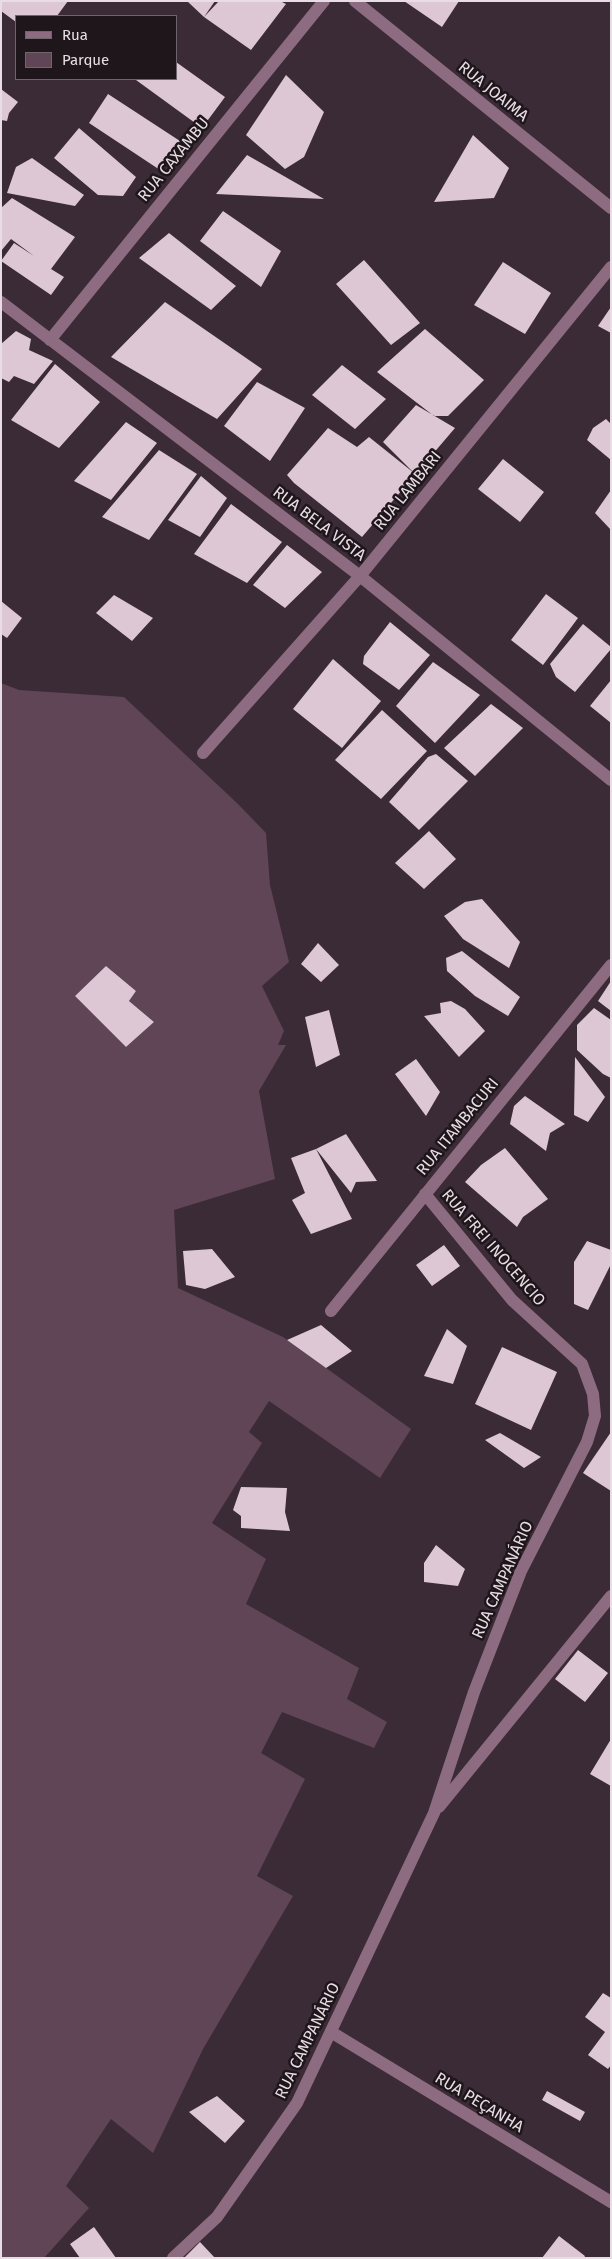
<!DOCTYPE html>
<meta charset="utf-8">
<style>
body{margin:0}
#map{position:relative;width:612px;height:2259px;overflow:hidden;background:#3b2b36;font-family:"Fira Sans",sans-serif}
canvas{display:block}
.frame{position:absolute;inset:0;border:2px solid #e8dde4;pointer-events:none}
.legend{position:absolute;left:15px;top:15px;width:162px;height:65px;box-sizing:border-box;background:#1e161b;border:1px solid #6f666b;margin:0;padding:6px 9px;list-style:none;font-size:15px;color:#e8dde4}
.legend li{display:flex;align-items:center;gap:10px;height:25px}
.legend b{width:25px;border:1px solid #6f666b}
</style>
<div id="map">
<canvas width="612" height="2259"></canvas>
<div class="frame"></div>
<ul class="legend">
<li><b style="height:6px;background:#8d6c82"></b>Rua</li>
<li><b style="height:14px;background:#5f4556"></b>Parque</li>
</ul>
</div>
<script>
const ctx = document.querySelector('canvas').getContext('2d');
ctx.lineJoin = 'round';
function fillPath(path, color) { ctx.fillStyle = color; ctx.fill(path, 'evenodd'); }
const toPath = rows => new Path2D(rows.map(r => 'M' + r).join(''));
function strokePath(path, color, width, dash) { ctx.strokeStyle = color; ctx.lineWidth = width; ctx.lineCap = dash ? 'butt' : 'round'; ctx.setLineDash(dash || []); ctx.stroke(path); }
function drawText(font, color, halo, rows, align = 'center') {
  ctx.font = font + ' "Fira Sans",sans-serif'; ctx.lineWidth = 5; ctx.setLineDash([]); ctx.textBaseline = 'middle'; ctx.strokeStyle = halo; ctx.fillStyle = color; for (const [text, x, y, turn = 0] of rows) {
    ctx.save(); ctx.translate(x, y); ctx.rotate((+turn || 0) * Math.PI / 180); ctx.textAlign = isNaN(turn) ? turn : align; if (halo) ctx.strokeText(text, 0, 0); ctx.fillText(text, 0, 0); ctx.restore();
  }
}
fillPath(toPath([
 [1,683,19,690,124,697,238,804,266,833,270,885,289,962,262,986,284,1031,278,1045,286,1045,259,1091,275,1179,174,1210,178,1288,283,1337,411,1429,380,1478,269,1401,249,1432,262,1443,212,1523,266,1559,246,1604,359,1668,347,1699,387,1722,374,1748,282,1712,261,1753,305,1779,257,1876,293,1896,203,2049,153,2153,111,2119,66,2186,89,2208,44,2258,1,2258],
 [106,966,136,991,129,1001,154,1022,126,1047,75,996]
]), '#5f4556');
fillPath(toPath([
 [1,1,68,1,57,16,16,16,16,22,1,11],
 [187,1,215,1,204,17,219,1,280,1,286,4,251,50,204,17],
 [404,1,459,1,442,27],
 [176,62,225,97,202,128,136,80,176,79],
 [286,75,324,112,304,157,285,169,246,135],
 [1,89,18,102,9,113,7,121,1,120],
 [108,94,180,141,160,170,89,123],
 [79,128,136,177,123,196,98,195,54,158],
 [473,135,509,168,494,198,434,202],
 [247,155,324,199,216,194],
 [32,158,84,195,75,206,7,193,16,167],
 [12,198,75,237,51,269,64,277,51,295,1,261,14,243,34,256,11,239,1,251,1,208],
 [223,211,281,251,261,287,200,241],
 [169,233,236,286,211,310,139,258],
 [364,260,420,323,391,345,336,284],
 [503,262,551,293,525,334,474,305],
 [165,302,262,369,217,419,111,357],
 [611,307,611,333,598,326],
 [425,329,484,380,448,416,434,416,377,372],
 [16,331,31,339,29,350,53,361,34,384,14,376,9,382,1,378,1,344],
 [55,364,100,402,59,448,11,420],
 [342,365,386,399,355,429,312,395],
 [257,382,305,408,270,461,224,426],
 [416,405,455,428,362,537,294,483,287,475,328,428,357,447,369,437,414,473,383,442],
 [606,419,611,424,611,460,587,440,593,428],
 [126,422,157,443,111,500,74,481],
 [159,450,197,474,149,540,102,517],
 [503,459,544,492,520,522,478,489],
 [201,476,227,498,200,537,168,520],
 [611,490,611,530,595,513],
 [231,504,282,542,247,583,194,554],
 [287,545,322,572,285,608,253,585],
 [546,594,578,618,543,665,511,640],
 [114,595,153,618,132,641,96,613],
 [1,601,22,618,7,638,1,634],
 [390,622,430,655,399,690,363,664,364,656],
 [583,624,611,647,611,649,575,692,556,677,550,664],
 [333,659,381,701,342,748,293,709],
 [433,662,480,695,435,743,396,706],
 [611,680,611,723,590,706],
 [491,704,523,728,475,776,444,748],
 [382,710,427,751,381,799,335,760],
 [436,754,468,781,419,830,389,802,428,757],
 [429,831,456,859,424,889,395,863],
 [482,899,520,942,509,968,463,939,444,916,465,902],
 [318,943,339,965,321,982,301,964],
 [462,951,520,997,508,1016,475,996,447,971,446,958],
 [106,966,136,991,129,1001,154,1022,126,1047,75,996],
 [611,981,611,1011,598,1001],
 [451,1001,465,1009,485,1031,459,1057,424,1016,441,1013,440,1003],
 [594,1008,611,1020,611,1078,603,1074,577,1050,577,1025],
 [329,1010,340,1055,316,1067,305,1017],
 [575,1057,605,1097,588,1122,574,1115],
 [416,1059,440,1092,426,1116,395,1074],
 [525,1096,565,1124,550,1133,546,1151,510,1124,514,1106],
 [346,1134,377,1181,356,1182,351,1193,316,1149],
 [505,1148,548,1199,523,1217,517,1227,465,1182,481,1165],
 [316,1149,352,1219,311,1234,292,1200,305,1193,291,1158],
 [587,1241,611,1250,611,1264,588,1310,574,1304,574,1262],
 [444,1245,460,1266,432,1286,416,1265],
 [212,1249,235,1277,205,1289,186,1285,183,1251],
 [321,1325,352,1351,326,1368,287,1340],
 [447,1329,467,1346,453,1384,424,1376],
 [502,1347,557,1372,531,1430,475,1404],
 [611,1432,611,1491,583,1473],
 [500,1433,541,1457,524,1468,485,1440],
 [241,1487,287,1488,285,1512,290,1531,241,1528,241,1516,233,1510],
 [436,1545,465,1569,458,1586,424,1582,424,1563],
 [578,1650,608,1673,585,1702,555,1679],
 [611,1739,611,1786,590,1774],
 [603,1993,611,1998,611,2065,608,2069,588,2055,605,2032,585,2017],
 [547,2091,585,2112,580,2121,542,2100],
 [217,2096,245,2121,225,2143,189,2112],
 [94,2227,116,2258,80,2258,70,2244],
 [559,2236,585,2256,584,2258,542,2258],
 [200,2242,215,2258,184,2258]
]), '#ddc7d5');
strokePath(toPath([
 [355,1,611,208],
 [1,302,360,576,611,780],
 [50,340,324,1],
 [203,753,360,576,611,267],
 [331,1311,611,965],
 [439,1807,611,1596],
 [331,2032,611,2202],
 [173,2258,217,2217,297,2103,434,1813,474,1692,521,1571,587,1442,595,1416,593,1394,582,1364,512,1300,425,1194]
]), '#8d6c82', 12);
drawText('16px', '#e8dde4', '#1e161b', [
 ["RUA JOAIMA",493,92,39],
 ["RUA CAXAMBU",174,160,-51],
 ["RUA LAMBARI",408,491,-51],
 ["RUA BELA VISTA",319,524,37],
 ["RUA ITAMBACURI",458,1127,-51],
 ["RUA FREI INOCENCIO",493,1248,49],
 ["RUA CAMPANÁRIO",503,1580,-66],
 ["RUA CAMPANÁRIO",308,2041,-64],
 ["RUA PEÇANHA",479,2103,31]
]);
</script>
